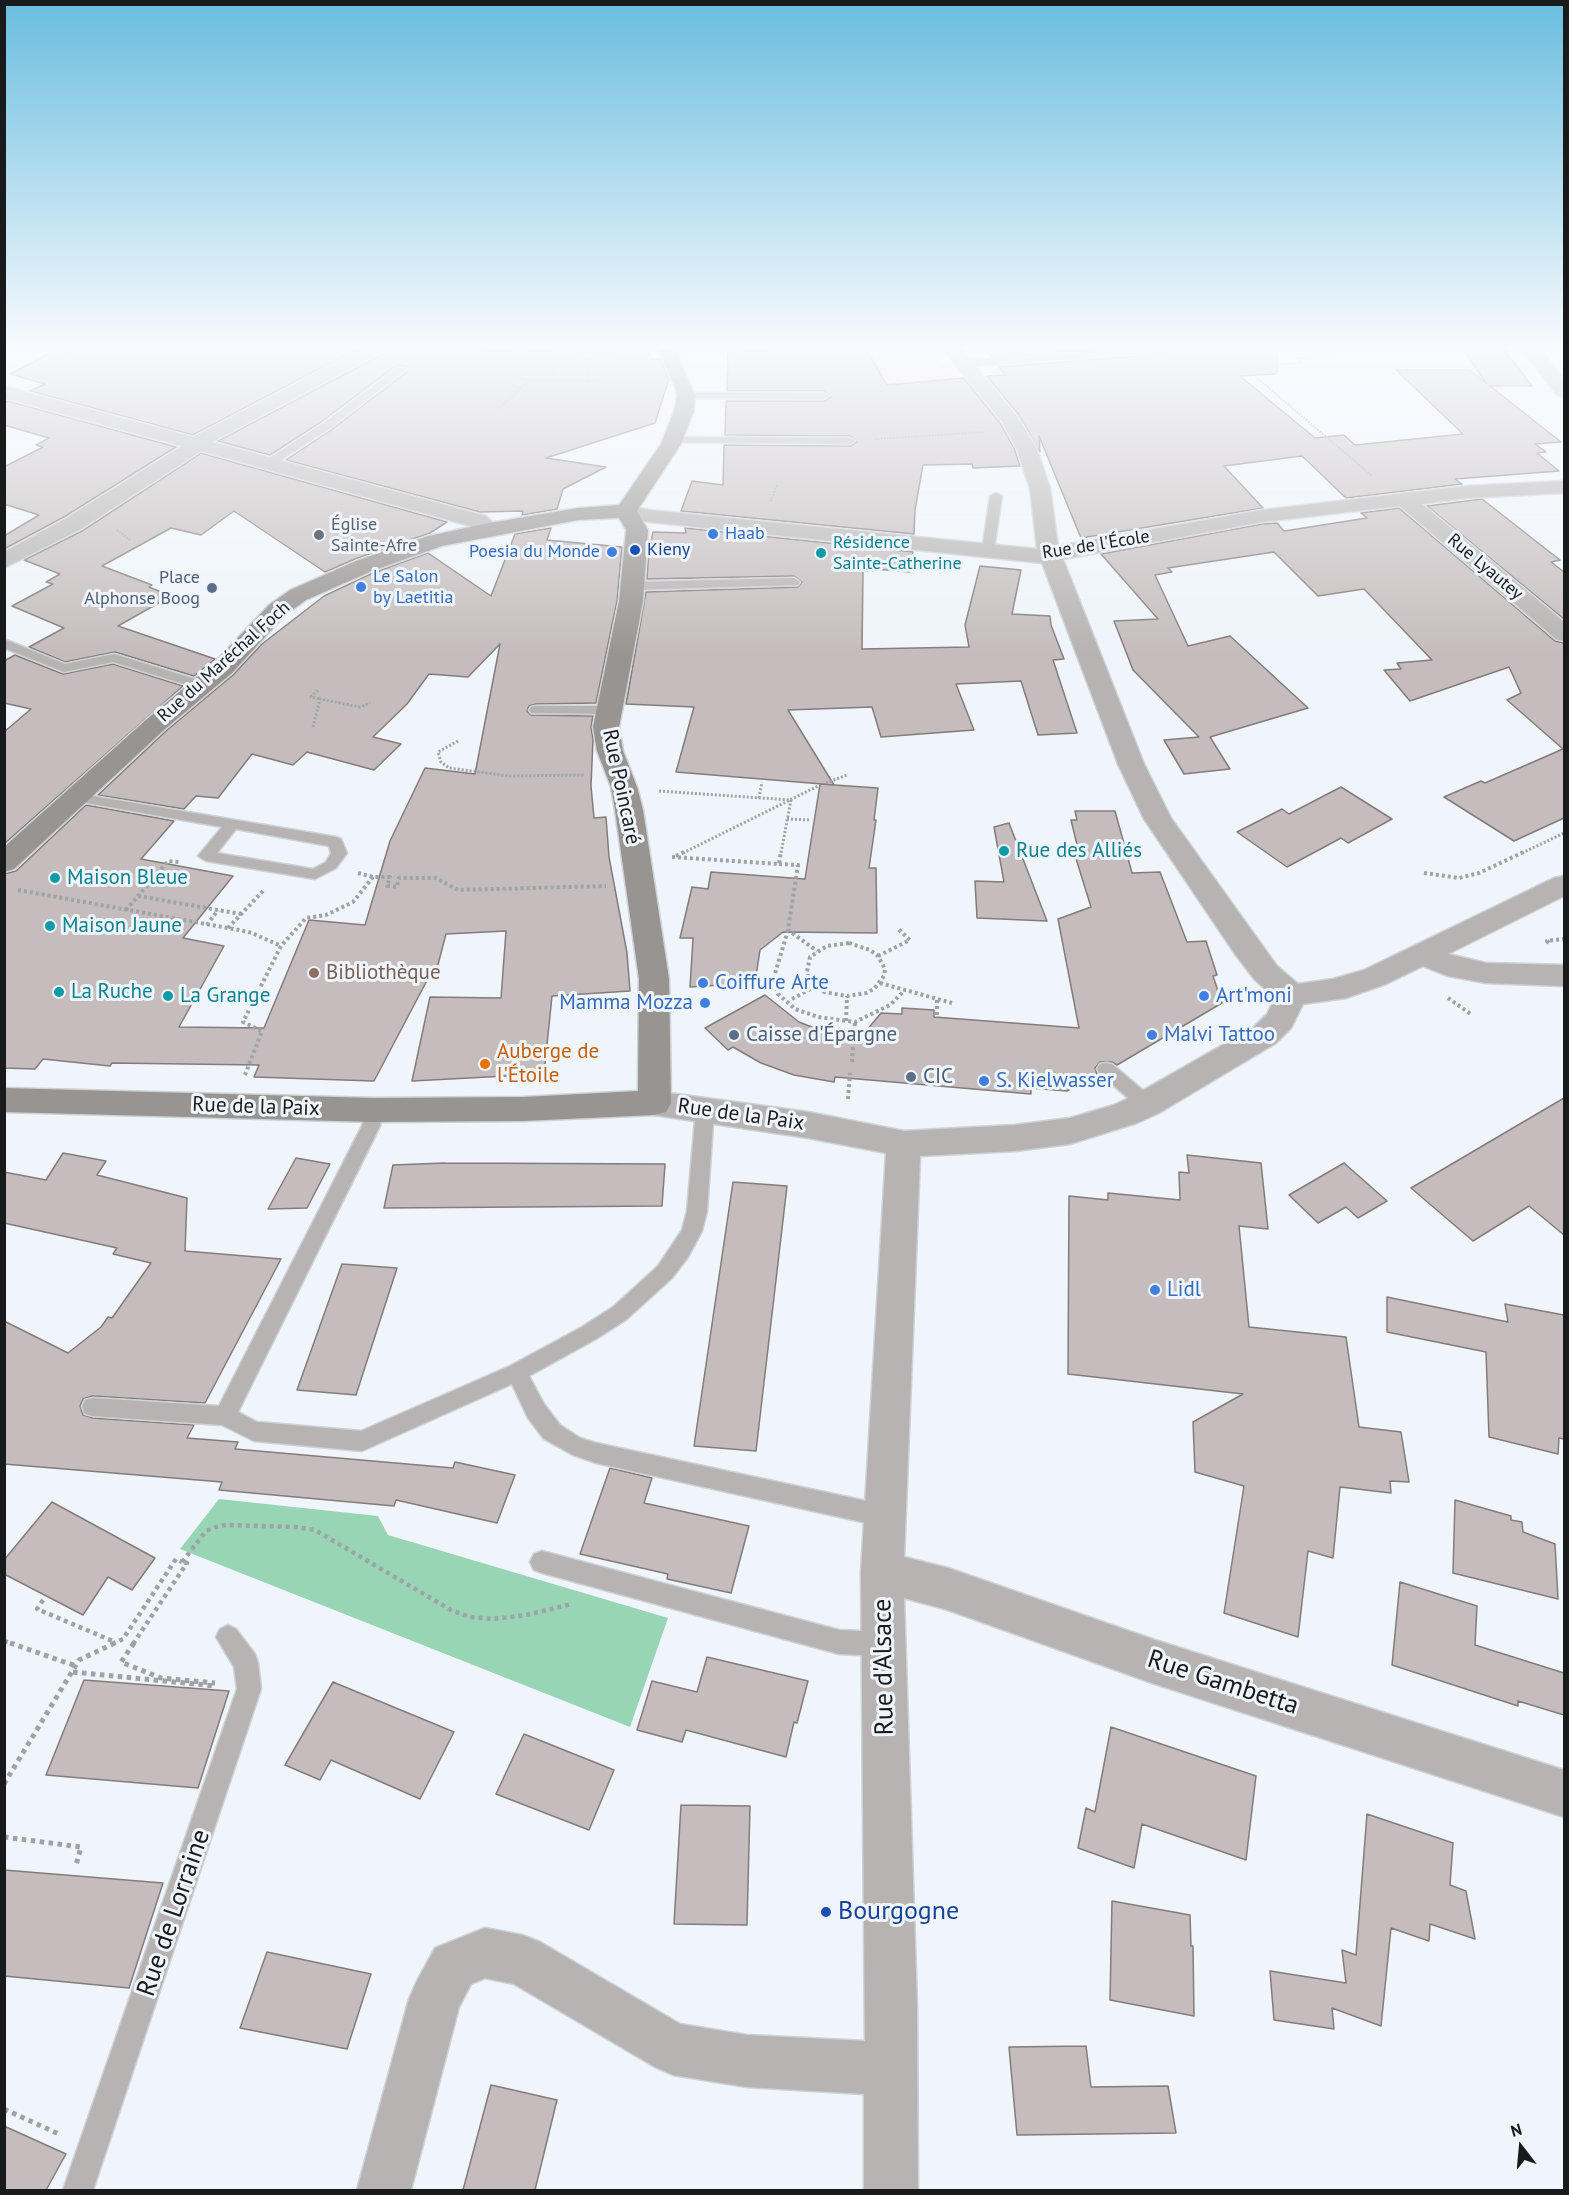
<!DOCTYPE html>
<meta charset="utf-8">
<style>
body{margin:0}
#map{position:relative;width:1569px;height:2195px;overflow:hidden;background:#eff5fa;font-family:"PT Sans",sans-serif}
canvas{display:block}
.frame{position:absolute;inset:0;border:6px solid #191a1c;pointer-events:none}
.north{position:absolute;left:1491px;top:2117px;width:60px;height:60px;-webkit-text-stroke:4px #eff5fa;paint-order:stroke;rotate:344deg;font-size:16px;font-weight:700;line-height:24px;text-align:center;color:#191a1c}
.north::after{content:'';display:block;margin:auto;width:21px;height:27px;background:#191a1c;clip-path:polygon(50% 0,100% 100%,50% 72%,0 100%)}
</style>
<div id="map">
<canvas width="1569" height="2195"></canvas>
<div class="frame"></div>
<div class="north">N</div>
</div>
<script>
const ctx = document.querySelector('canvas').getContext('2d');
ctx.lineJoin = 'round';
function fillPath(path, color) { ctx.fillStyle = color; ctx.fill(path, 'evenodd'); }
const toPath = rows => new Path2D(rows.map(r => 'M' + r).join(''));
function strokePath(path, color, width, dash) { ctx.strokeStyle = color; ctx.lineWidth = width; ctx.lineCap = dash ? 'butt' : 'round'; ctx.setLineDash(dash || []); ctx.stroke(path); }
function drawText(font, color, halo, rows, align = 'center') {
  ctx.font = font + ' "PT Sans",sans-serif'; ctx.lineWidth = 6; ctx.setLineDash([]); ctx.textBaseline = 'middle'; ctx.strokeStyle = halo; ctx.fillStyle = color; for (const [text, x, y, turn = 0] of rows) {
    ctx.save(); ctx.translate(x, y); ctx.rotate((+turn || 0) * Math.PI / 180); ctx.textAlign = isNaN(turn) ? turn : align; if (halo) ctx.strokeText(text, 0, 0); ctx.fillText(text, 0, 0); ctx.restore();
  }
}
fillPath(toPath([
 [811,347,930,347,993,428,836,394]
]), '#fde4dc');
fillPath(toPath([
 [219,1499,378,1516,388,1535,668,1618,630,1727,180,1549]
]), '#98d5b5');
const building = toPath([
 [89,347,361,347,193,435,30,391,45,384,10,374,54,351,74,354,89,347],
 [389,347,614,353,612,347,646,347,652,359,660,359,669,379,655,423,546,458,606,467,563,489,557,509,522,515,523,511,480,512,286,460,331,430,408,371,407,367,397,365,321,422,270,455,218,441,385,353,389,347],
 [796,347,865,347,887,385,964,378,1000,423,1014,448,1020,466,973,468,972,464,923,465,915,510,914,534,681,511,692,481,723,485,724,445,850,446,857,442,850,436,725,435,726,401,824,401,831,397,824,391,727,391,728,353,796,347],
 [984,347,1132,347,992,357,984,347],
 [1166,347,1277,347,1277,374,1240,376,1315,438,1344,435,1355,445,1463,434,1396,370,1470,370,1487,384,1461,347,1502,347,1532,386,1490,386,1561,442,1535,444,1546,452,1537,453,1559,471,1455,479,1462,484,1346,498,1302,456,1224,466,1263,508,1081,538,1039,436,1040,452,1019,415,987,376,1005,375,999,367,1164,354,1166,347],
 [8,401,176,447,64,517,4,549,4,536,39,515,4,504,4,467,43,447,36,445,49,438,4,425,4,403,8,401],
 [201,453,447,522,430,533,355,559,325,572,234,511,201,535,171,528,102,566,152,585,149,587,171,596,118,626,215,659,194,676,115,652,65,662,29,647,64,628,12,606,53,584,46,582,60,574,24,560,82,531,201,453],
 [1482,499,1560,560,1551,562,1564,572,1564,619,1427,506,1482,499],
 [1399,508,1555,641,1564,643,1564,818,1514,841,1444,797,1481,781,1485,783,1563,749,1507,700,1521,693,1509,667,1410,701,1384,670,1401,669,1397,663,1432,660,1364,589,1318,596,1274,552,1168,568,1172,572,1155,575,1188,646,1230,636,1308,708,1210,737,1230,769,1184,774,1164,740,1199,737,1133,670,1114,621,1158,619,1101,554,1262,524,1277,523,1284,531,1367,518,1361,513,1399,508],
 [551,528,547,540,622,547,617,601,596,703,536,704,529,706,527,711,531,715,593,716,591,727,593,739,591,786,594,818,606,817,609,857,627,953,630,991,552,996,544,1074,412,1081,430,997,501,998,506,931,446,934,436,972,432,971,374,1081,254,1077,259,1065,112,1063,110,1066,43,1059,35,1069,4,1068,4,874,16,871,86,805,174,821,141,859,233,876,183,938,224,946,179,1027,264,1028,309,920,365,925,390,841,425,768,475,774,500,644,468,677,429,674,407,704,373,737,401,744,374,770,307,752,293,765,252,754,218,798,196,796,184,809,98,795,166,731,233,675,262,644,324,596,373,573,428,553,491,596,515,534,551,528],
 [685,528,913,552,910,572,874,569,873,571,863,571,862,649,969,647,965,625,980,566,1021,570,1012,614,1050,616,1051,625,1064,659,1053,660,1077,733,1038,735,1021,681,956,684,974,730,881,737,872,707,788,710,834,785,676,772,694,707,626,704,646,592,798,587,802,582,794,576,647,579,649,550,653,532,686,533,685,528],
 [15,655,63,674,113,664,183,686,4,844,4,732,31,709,4,703,4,661,15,655],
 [820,784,878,788,874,820,876,820,869,868,876,868,877,933,783,932,760,950,755,983,690,987,693,938,680,938,692,887,708,889,711,872,805,879,820,784],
 [1341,787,1392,819,1348,843,1341,838,1287,867,1237,832,1282,809,1289,814,1341,787],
 [1075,811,1115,811,1132,873,1160,872,1187,942,1206,941,1217,975,1213,976,1222,1003,1117,1065,1112,1062,1100,1062,1095,1068,1097,1074,1067,1091,1031,1088,1031,1094,835,1077,834,1082,794,1075,761,1063,733,1047,728,1050,705,1028,765,995,799,1022,817,1029,862,1036,881,1013,902,1014,902,1008,934,1010,934,1017,1079,1028,1058,919,1091,907,1073,849,1078,849,1071,820,1077,820,1075,811],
 [1009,823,1047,921,977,918,975,881,1004,882,994,827,1009,823],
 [1564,1098,1564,1235,1529,1206,1473,1241,1411,1188,1564,1098],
 [63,1153,106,1161,97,1175,187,1198,185,1251,281,1259,205,1403,92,1396,83,1399,80,1406,83,1415,93,1418,194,1425,187,1438,238,1442,235,1449,453,1468,455,1462,515,1475,497,1523,396,1500,394,1506,219,1490,222,1482,4,1464,4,1321,68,1353,101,1327,108,1317,112,1318,151,1263,113,1254,117,1248,4,1223,4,1172,46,1180,63,1153],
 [1187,1155,1261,1163,1268,1229,1239,1226,1249,1327,1346,1337,1359,1427,1401,1432,1409,1482,1390,1481,1391,1493,1340,1487,1333,1558,1308,1551,1298,1637,1224,1613,1244,1486,1195,1472,1193,1422,1243,1394,1068,1374,1069,1196,1108,1200,1108,1193,1180,1200,1179,1172,1189,1173,1187,1155],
 [296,1158,330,1164,307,1208,268,1209,296,1158],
 [445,1163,665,1164,662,1206,384,1208,393,1165,445,1163],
 [1344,1163,1387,1201,1358,1218,1346,1207,1318,1223,1289,1195,1344,1163],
 [733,1182,787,1186,756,1451,694,1446,733,1182],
 [342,1264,397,1268,356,1395,297,1390,342,1264],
 [1387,1297,1508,1322,1505,1304,1564,1315,1564,1439,1559,1438,1558,1454,1489,1437,1486,1352,1387,1332,1387,1297],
 [610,1468,652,1478,644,1503,749,1526,731,1593,667,1579,668,1574,580,1554,610,1468],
 [1455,1500,1511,1516,1511,1520,1522,1522,1523,1532,1555,1544,1558,1599,1453,1573,1455,1500],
 [52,1502,155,1558,132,1590,108,1577,83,1615,4,1574,4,1560,52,1502],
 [1400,1582,1477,1606,1475,1645,1564,1673,1564,1715,1518,1701,1518,1706,1392,1665,1400,1582],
 [707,1657,808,1681,797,1723,794,1722,786,1757,686,1730,682,1742,637,1730,652,1681,697,1692,707,1657],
 [84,1680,229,1691,198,1788,46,1775,84,1680],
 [333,1682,454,1732,420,1799,331,1760,320,1780,285,1765,333,1682],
 [1111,1727,1256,1776,1246,1860,1142,1824,1134,1868,1078,1848,1086,1808,1095,1812,1111,1727],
 [524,1734,614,1770,589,1830,496,1794,524,1734],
 [681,1805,750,1806,747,1925,674,1924,681,1805],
 [1367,1814,1453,1843,1450,1885,1466,1891,1475,1939,1430,1924,1429,1941,1391,1928,1381,2026,1332,2008,1334,2029,1274,2020,1270,1971,1346,1983,1342,1950,1356,1955,1367,1814],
 [4,1870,163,1883,129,1988,4,1976,4,1870],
 [1112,1901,1190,1915,1191,1946,1193,1946,1194,2016,1110,2000,1112,1901],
 [267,1952,371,1974,347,2049,240,2028,267,1952],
 [1086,2046,1091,2087,1168,2086,1176,2133,1017,2135,1009,2047,1086,2046],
 [491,2085,557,2100,535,2190,463,2190,491,2085],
 [4,2126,66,2154,46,2190,4,2190,4,2126]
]);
fillPath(building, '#c5bdbd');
strokePath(building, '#837c7b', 1.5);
const lane = toPath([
 [1161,347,1164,348,1164,352,964,367,959,364,964,361,1161,347],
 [398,367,407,369,330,428,273,465,265,465,265,461,322,424,398,367],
 [686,393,824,393,829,396,824,399,682,398,681,396,686,393],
 [673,437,850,438,855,441,850,444,669,442,669,438,673,437],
 [996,493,1002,496,994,550,988,554,982,550,990,496,996,493],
 [794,578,800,582,798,585,632,590,626,586,632,582,794,578],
 [4,639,65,664,114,654,208,683,210,686,203,690,113,662,64,672,4,648,4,639],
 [536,706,609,706,616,710,609,714,531,713,529,710,531,707,536,706],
 [75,793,336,837,341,839,347,853,336,868,315,879,206,861,198,856,222,827,70,800,68,797,70,794,75,793],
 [236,829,329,846,331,853,326,862,313,869,217,853,236,829],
 [1106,1063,1112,1064,1153,1099,1156,1104,1153,1109,1147,1111,1141,1109,1100,1074,1097,1069,1100,1064,1106,1063],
 [705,1102,711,1104,714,1109,707,1211,702,1231,688,1257,672,1278,627,1319,596,1339,529,1376,544,1404,560,1425,580,1438,596,1443,885,1505,893,1509,896,1516,893,1523,885,1527,596,1463,573,1455,544,1439,528,1418,512,1384,362,1451,254,1441,222,1425,93,1416,85,1414,82,1407,85,1400,93,1398,219,1406,362,1126,368,1105,374,1103,380,1105,383,1110,380,1126,238,1412,257,1422,361,1431,510,1366,582,1327,613,1307,658,1266,682,1230,687,1211,696,1109,699,1104,705,1102],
 [542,1551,839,1630,883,1632,891,1636,895,1644,891,1652,883,1656,839,1654,542,1573,534,1570,530,1562,534,1554,542,1551],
 [228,1625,236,1629,255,1654,258,1663,261,1689,93,2190,63,2190,237,1689,234,1667,216,1637,220,1629,228,1625]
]);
const street = toPath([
 [365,347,387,347,384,351,212,442,486,516,500,529,497,534,489,535,481,534,470,526,201,451,81,529,4,568,4,552,65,519,182,446,4,398,4,386,193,437,365,347],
 [941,347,959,347,1017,416,1036,447,1050,488,1058,546,1262,510,1467,486,1564,481,1564,493,1467,498,1422,504,1564,622,1564,641,1556,639,1400,506,1262,522,1063,559,1144,764,1171,818,1277,966,1298,984,1333,979,1364,970,1554,878,1564,876,1564,896,1448,954,1486,963,1564,965,1564,986,1486,983,1448,976,1423,966,1386,984,1346,998,1303,1004,1291,1028,1276,1043,1159,1113,1137,1123,1070,1144,1015,1151,920,1156,904,1557,948,1568,1152,1639,1564,1770,1564,1817,1152,1683,948,1610,904,1598,917,2007,918,2190,864,2190,864,2094,747,2087,673,2075,655,2067,514,1984,485,1978,471,1984,459,2007,411,2190,357,2190,409,1999,417,1981,435,1948,485,1928,522,1935,540,1942,680,2024,747,2035,865,2041,861,1572,886,1153,808,1138,654,1115,642,1112,637,1103,642,1094,654,1091,808,1112,904,1131,1015,1125,1070,1118,1114,1105,1135,1095,1254,1027,1267,1014,1275,998,1255,980,1235,954,1144,819,1118,764,1042,563,649,522,619,515,615,511,619,507,626,505,649,510,1037,549,1030,488,1016,447,1002,422,941,347],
 [1520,347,1538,347,1564,379,1564,397,1557,395,1520,347]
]);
const secondary = toPath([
 [657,347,675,347,695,396,694,411,681,444,637,511,648,530,643,601,619,727,623,751,637,787,643,810,669,979,671,1103,666,1112,654,1115,523,1121,374,1122,4,1112,4,1088,374,1098,523,1097,638,1091,639,979,615,810,611,787,597,751,593,727,619,601,626,530,619,518,578,520,442,546,372,571,306,600,285,615,232,673,165,729,14,869,4,872,4,847,147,719,214,663,269,605,290,590,356,561,428,536,489,523,578,508,619,505,661,444,674,411,677,396,675,388,657,347]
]);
strokePath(lane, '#cdd2d6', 3);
strokePath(street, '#cdd2d6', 3);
strokePath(secondary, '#cdd2d6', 3);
strokePath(toPath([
 [1338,347,1332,356,1298,358,1302,363,1273,365,1260,370,1256,377,1371,475],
 [516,379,598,381],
 [551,381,555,369],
 [587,381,591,352],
 [508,383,521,388],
 [498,409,530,380],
 [875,439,984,432],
 [771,501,777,485],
 [117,530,130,540]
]), '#9fa3a7', 2, [1.5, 1.5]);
strokePath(toPath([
 [318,690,311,697,320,699],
 [313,727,320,699,360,707,370,703],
 [458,741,438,752,441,762,449,768,509,776,584,775],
 [826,783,847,775],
 [659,791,791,800,781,853],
 [759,798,762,782],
 [787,819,810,820],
 [683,853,818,786],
 [1522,853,1564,833]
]), '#9fa3a7', 3, [2, 2]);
strokePath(toPath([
 [676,856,686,851],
 [672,857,779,864,781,851],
 [779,864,798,865,788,930,817,951],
 [358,873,373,877,390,877,387,886,397,887,399,878,436,878,458,890,606,886],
 [1424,873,1459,878,1479,873,1526,851],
 [18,890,239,930,252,933,281,946],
 [138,896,241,914],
 [126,910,168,861,179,862],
 [207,925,218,910],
 [228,928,263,891],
 [788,930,774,977,778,994,795,1009,818,1017,855,1022,890,1005,905,990],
 [849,943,870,950,878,956,885,969,884,976,874,989,866,993,847,996,824,992,809,980,807,972,810,957,827,946,849,943],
 [1549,943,1547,941,1564,939],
 [878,956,910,940,897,928],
 [880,983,952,1003],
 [1448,998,1472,1015],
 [792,999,816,986],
 [937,1000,937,1016],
 [846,1021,847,996],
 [852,1062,855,1022],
 [245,1075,262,1031,243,1022,281,946,306,918,326,915,353,902,373,877],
 [848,1099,850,1073]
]), '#9fa3a7', 4, [3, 3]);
strokePath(toPath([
 [182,1562,206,1531,216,1527,226,1525,296,1527,315,1530,451,1610,470,1617,493,1619,526,1615,572,1604],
 [43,1600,37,1609,115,1642],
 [4,1641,14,1644],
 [112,1644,123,1639,176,1559,182,1562],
 [133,1644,187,1563,182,1562]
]), '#9fa3a7', 4.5, [4, 4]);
strokePath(toPath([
 [10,1643,76,1666],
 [134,1643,121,1662,161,1678,215,1683],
 [73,1672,215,1686],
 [4,1784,79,1660,115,1643],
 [4,1837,81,1847,76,1865],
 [4,2109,61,2135]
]), '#9fa3a7', 5, [4.5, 4.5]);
fillPath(lane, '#b6b3b2');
fillPath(street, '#b6b3b2');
fillPath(secondary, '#989492');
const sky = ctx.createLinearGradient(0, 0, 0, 654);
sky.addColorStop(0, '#69bddf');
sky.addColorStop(0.53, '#f8fafd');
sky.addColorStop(1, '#f8fafd00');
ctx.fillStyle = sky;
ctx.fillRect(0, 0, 1569, 654);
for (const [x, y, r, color] of [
 [713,534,6,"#3f7fe0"],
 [319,535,6,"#6b7280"],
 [635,550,6,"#1a4fb4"],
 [612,552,6,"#3f7fe0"],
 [821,553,6,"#0f9aa8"],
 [361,587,6,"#3f7fe0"],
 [212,588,6,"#5c6f8a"],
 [1004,851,6,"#0f9aa8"],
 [55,878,6,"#0f9aa8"],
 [50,926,6,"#0f9aa8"],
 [314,973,6,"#8d6e63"],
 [703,983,6,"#3f7fe0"],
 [59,992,6,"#0f9aa8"],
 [168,996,6,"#0f9aa8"],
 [1204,996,6,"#3f7fe0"],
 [705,1003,6,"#3f7fe0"],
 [734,1035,6,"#5c6f8a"],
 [1152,1035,6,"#3f7fe0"],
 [485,1064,6,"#e8710a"],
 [911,1077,6,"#5c6f8a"],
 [984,1081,6,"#3f7fe0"],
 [1155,1290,6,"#3f7fe0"],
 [826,1912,6,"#1a4fb4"]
]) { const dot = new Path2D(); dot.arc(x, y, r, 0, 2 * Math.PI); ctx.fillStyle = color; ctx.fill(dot); strokePath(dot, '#eff5fa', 2); }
drawText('18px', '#5b616d', '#eff5fa', [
 ["Église",331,525],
 ["Sainte-Afre",331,546]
], 'left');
drawText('18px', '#366cbe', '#eff5fa', [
 ["Haab",725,534],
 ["Poesia du Monde",600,552,"right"],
 ["Le Salon",373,577],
 ["by Laetitia",373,598]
], 'left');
drawText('18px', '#0d838f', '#eff5fa', [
 ["Résidence",833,543],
 ["Sainte-Catherine",833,564]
], 'left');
drawText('18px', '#191a1c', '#eff5fa', [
 ["Rue de l'École",1096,545,-9],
 ["Rue Lyautey",1485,567,40],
 ["Rue du Maréchal Foch",224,662,-42]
]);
drawText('18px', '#164399', '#eff5fa', [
 ["Kieny",647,550]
], 'left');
drawText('18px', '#4e5e75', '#eff5fa', [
 ["Place",200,578],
 ["Alphonse Boog",200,599]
], 'right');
drawText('21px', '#191a1c', '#eff5fa', [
 ["Rue Poincaré",621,787,78],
 ["Rue de la Paix",256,1107,2],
 ["Rue de la Paix",741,1115,8]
]);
drawText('21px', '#0d838f', '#eff5fa', [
 ["Rue des Alliés",1016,851],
 ["Maison Bleue",67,878],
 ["Maison Jaune",62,926],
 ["La Ruche",71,992],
 ["La Grange",180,996]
], 'left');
drawText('21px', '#785e54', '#eff5fa', [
 ["Bibliothèque",326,973]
], 'left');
drawText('21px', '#366cbe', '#eff5fa', [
 ["Coiffure Arte",715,983],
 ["Art'moni",1216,996],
 ["Mamma Mozza",693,1003,"right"],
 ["Malvi Tattoo",1164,1035],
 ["S. Kielwasser",996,1081],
 ["Lidl",1167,1290]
], 'left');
drawText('21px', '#4e5e75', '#eff5fa', [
 ["Caisse d'Épargne",746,1035],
 ["CIC",923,1077]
], 'left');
drawText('21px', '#c56008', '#eff5fa', [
 ["Auberge de",497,1052],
 ["l'Étoile",497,1076]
], 'left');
drawText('26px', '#191a1c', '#eff5fa', [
 ["Rue d'Alsace",884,1667,-91],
 ["Rue Gambetta",1223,1683,18],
 ["Rue de Lorraine",174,1913,-71]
]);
drawText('26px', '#164399', '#eff5fa', [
 ["Bourgogne",838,1912]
], 'left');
</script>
